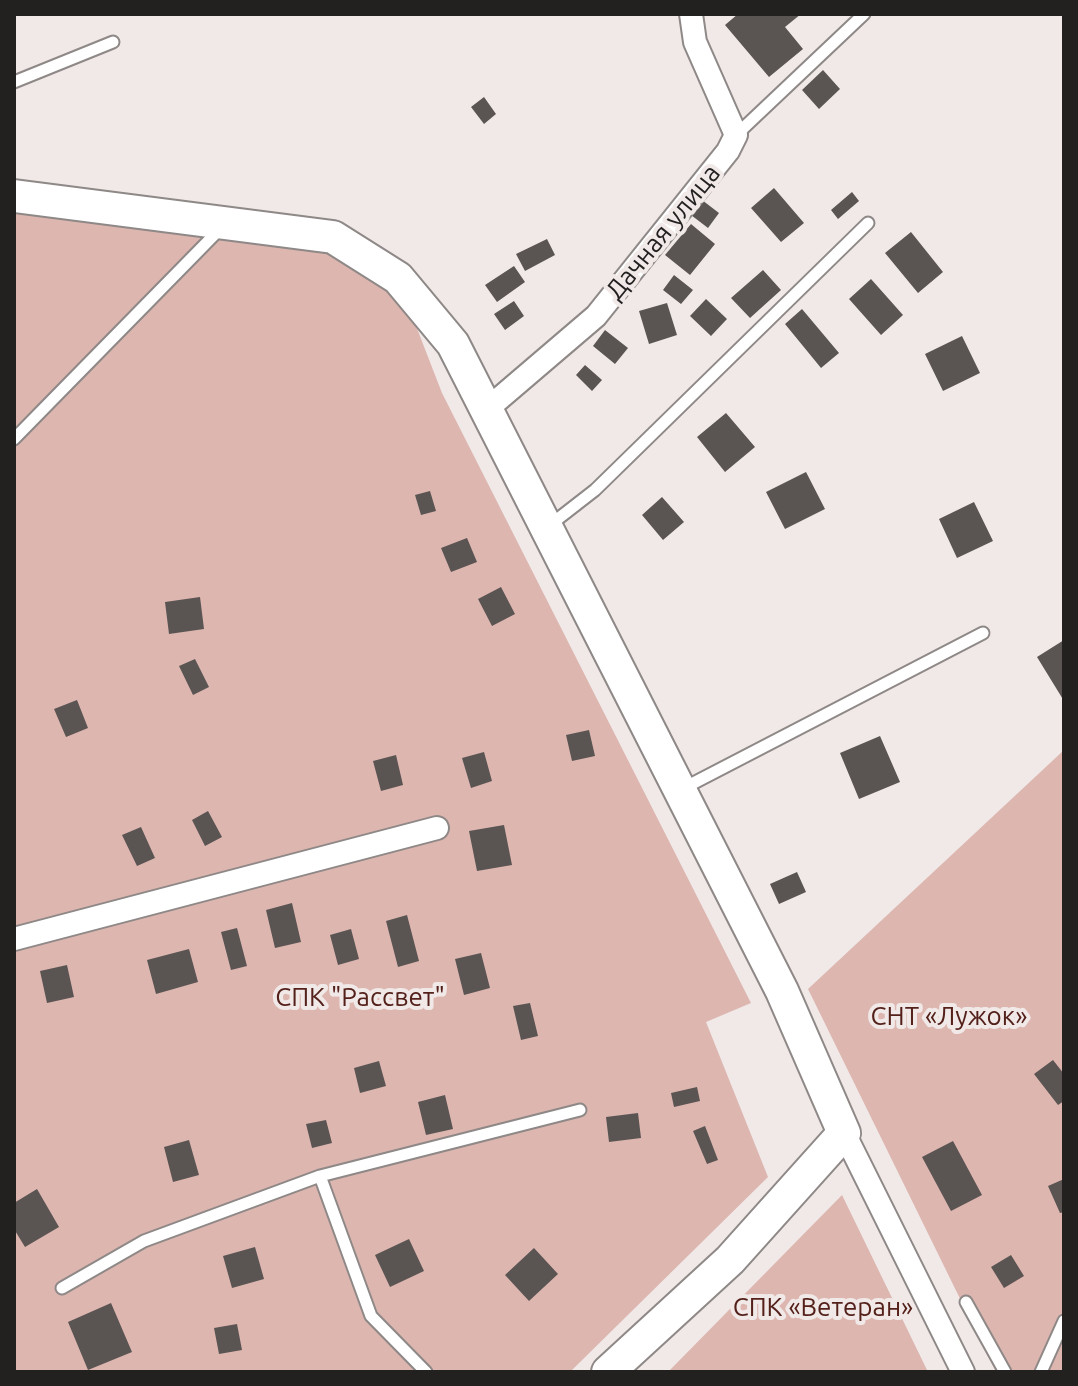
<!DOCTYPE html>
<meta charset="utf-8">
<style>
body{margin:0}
#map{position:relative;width:1078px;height:1386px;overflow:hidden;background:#f0e9e8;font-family:Ubuntu,sans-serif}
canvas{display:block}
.frame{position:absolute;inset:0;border:16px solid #232020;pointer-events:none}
</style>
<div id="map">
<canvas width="1078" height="1386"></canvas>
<div class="frame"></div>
</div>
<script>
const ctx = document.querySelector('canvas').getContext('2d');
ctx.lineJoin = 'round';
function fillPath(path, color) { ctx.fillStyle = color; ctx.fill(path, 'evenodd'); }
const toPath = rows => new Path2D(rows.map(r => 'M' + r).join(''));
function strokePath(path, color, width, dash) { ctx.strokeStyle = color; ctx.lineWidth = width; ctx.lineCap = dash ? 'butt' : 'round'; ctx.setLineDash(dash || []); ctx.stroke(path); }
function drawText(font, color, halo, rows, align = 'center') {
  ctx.font = font + ' Ubuntu,sans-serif'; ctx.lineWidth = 8; ctx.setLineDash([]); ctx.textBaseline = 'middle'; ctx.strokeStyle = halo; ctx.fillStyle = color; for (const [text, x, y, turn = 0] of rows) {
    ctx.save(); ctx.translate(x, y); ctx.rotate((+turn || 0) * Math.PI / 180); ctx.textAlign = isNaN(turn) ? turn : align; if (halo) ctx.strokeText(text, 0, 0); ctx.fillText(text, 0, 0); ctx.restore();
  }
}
fillPath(toPath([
 [14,212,127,223,348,256,411,313,442,393,751,1003,706,1022,768,1177,570,1372,14,1372],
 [1064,750,1064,1372,996,1372,808,989],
 [842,1195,928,1372,668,1372]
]), '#ddb6b0');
fillPath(toPath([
 [738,14,801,14,785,27,803,49,769,77,725,25],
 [823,70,840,89,819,109,802,90],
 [484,97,496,114,484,124,471,107],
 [774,188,804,223,781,242,751,208],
 [852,192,859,201,838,219,831,210],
 [702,200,719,213,708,228,691,215],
 [691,224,715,244,690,275,665,255],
 [911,232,943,272,918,293,885,253],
 [547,239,555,255,525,271,516,254],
 [514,266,525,282,497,302,485,285],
 [763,270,781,290,750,318,731,298],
 [674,275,693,290,681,304,663,290],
 [871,279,903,315,881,335,849,299],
 [706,299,727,319,711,336,690,316],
 [514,301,524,316,505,330,494,314],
 [667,303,677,335,649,344,639,311],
 [802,309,839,353,821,368,785,324],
 [605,330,628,348,615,364,593,346],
 [962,336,980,373,943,391,925,354],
 [585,365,602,380,592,391,576,375],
 [726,413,755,447,725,472,697,437],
 [806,472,825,509,785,529,766,492],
 [430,491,436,511,421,515,415,495],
 [662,497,684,522,663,540,642,515],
 [974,502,993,541,957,558,939,519],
 [467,538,477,562,451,572,441,548],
 [501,587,515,614,492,626,478,599],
 [200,597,204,629,169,634,165,602],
 [1064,640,1064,701,1037,657],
 [195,659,209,687,193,695,179,666],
 [77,700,88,728,66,737,54,709],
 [589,730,595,756,572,761,566,735],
 [880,736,900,782,859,799,840,753],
 [484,752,492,781,471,788,462,758],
 [396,755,403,785,381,791,373,761],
 [208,811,222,837,205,846,192,820],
 [504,825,512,865,477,871,469,831],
 [141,827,155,858,137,866,122,835],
 [797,872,806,892,779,904,770,884],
 [292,903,301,942,275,948,266,910],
 [407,915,419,961,398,967,386,921],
 [237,928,247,966,231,970,221,932],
 [351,929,359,959,338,965,330,935],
 [189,949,198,982,156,994,147,960],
 [481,953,490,988,464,995,455,959],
 [67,965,74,997,47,1003,40,971],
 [530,1003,538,1036,521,1040,513,1006],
 [1053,1060,1064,1074,1064,1101,1058,1105,1034,1074],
 [379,1061,386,1086,360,1093,354,1068],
 [697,1087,700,1101,674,1107,671,1093],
 [445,1095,453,1129,426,1135,418,1102],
 [638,1113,641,1138,609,1142,606,1117],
 [326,1120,332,1143,312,1148,306,1124],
 [705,1126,718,1160,707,1164,693,1131],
 [189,1140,199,1175,173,1182,164,1147],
 [953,1141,982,1195,951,1211,922,1157],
 [1064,1179,1064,1212,1060,1213,1048,1186],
 [37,1189,59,1227,25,1247,14,1229,14,1203],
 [409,1239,424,1271,390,1287,375,1255],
 [255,1247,264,1279,232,1288,223,1256],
 [534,1248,558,1274,529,1301,505,1275],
 [1011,1255,1024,1276,1004,1288,991,1267],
 [111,1303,132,1352,88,1370,68,1322],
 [237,1324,242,1350,219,1354,214,1328]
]), '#5a5453');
const lane = toPath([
 [14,82,113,42],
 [736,135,864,14],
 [14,439,221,228],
 [550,525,595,490,868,223],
 [682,789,983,633],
 [320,1176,371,1316,426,1372],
 [62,1288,144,1241,320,1176,580,1110],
 [966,1302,1005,1372],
 [1041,1372,1064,1321]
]);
const street = toPath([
 [486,410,596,316,728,151,736,135,695,42,691,14],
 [14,939,437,828],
 [844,1133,963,1372]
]);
const secondary = toPath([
 [14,196,333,237,398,278,453,344,782,991,844,1133,730,1260,608,1372]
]);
strokePath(lane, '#8e8887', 15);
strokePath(street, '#8e8887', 26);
strokePath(secondary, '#8e8887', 36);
strokePath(lane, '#fff', 11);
strokePath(street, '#fff', 22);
strokePath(secondary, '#fff', 32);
drawText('26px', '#232020', '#f0e9e8', [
 ["Дачная улица",663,232,-51]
]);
drawText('26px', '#54201a', '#f0e9e8', [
 ["СПК \"Рассвет\"",360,997],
 ["СНТ «Лужок»",949,1016],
 ["СПК «Ветеран»",823,1307]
]);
</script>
